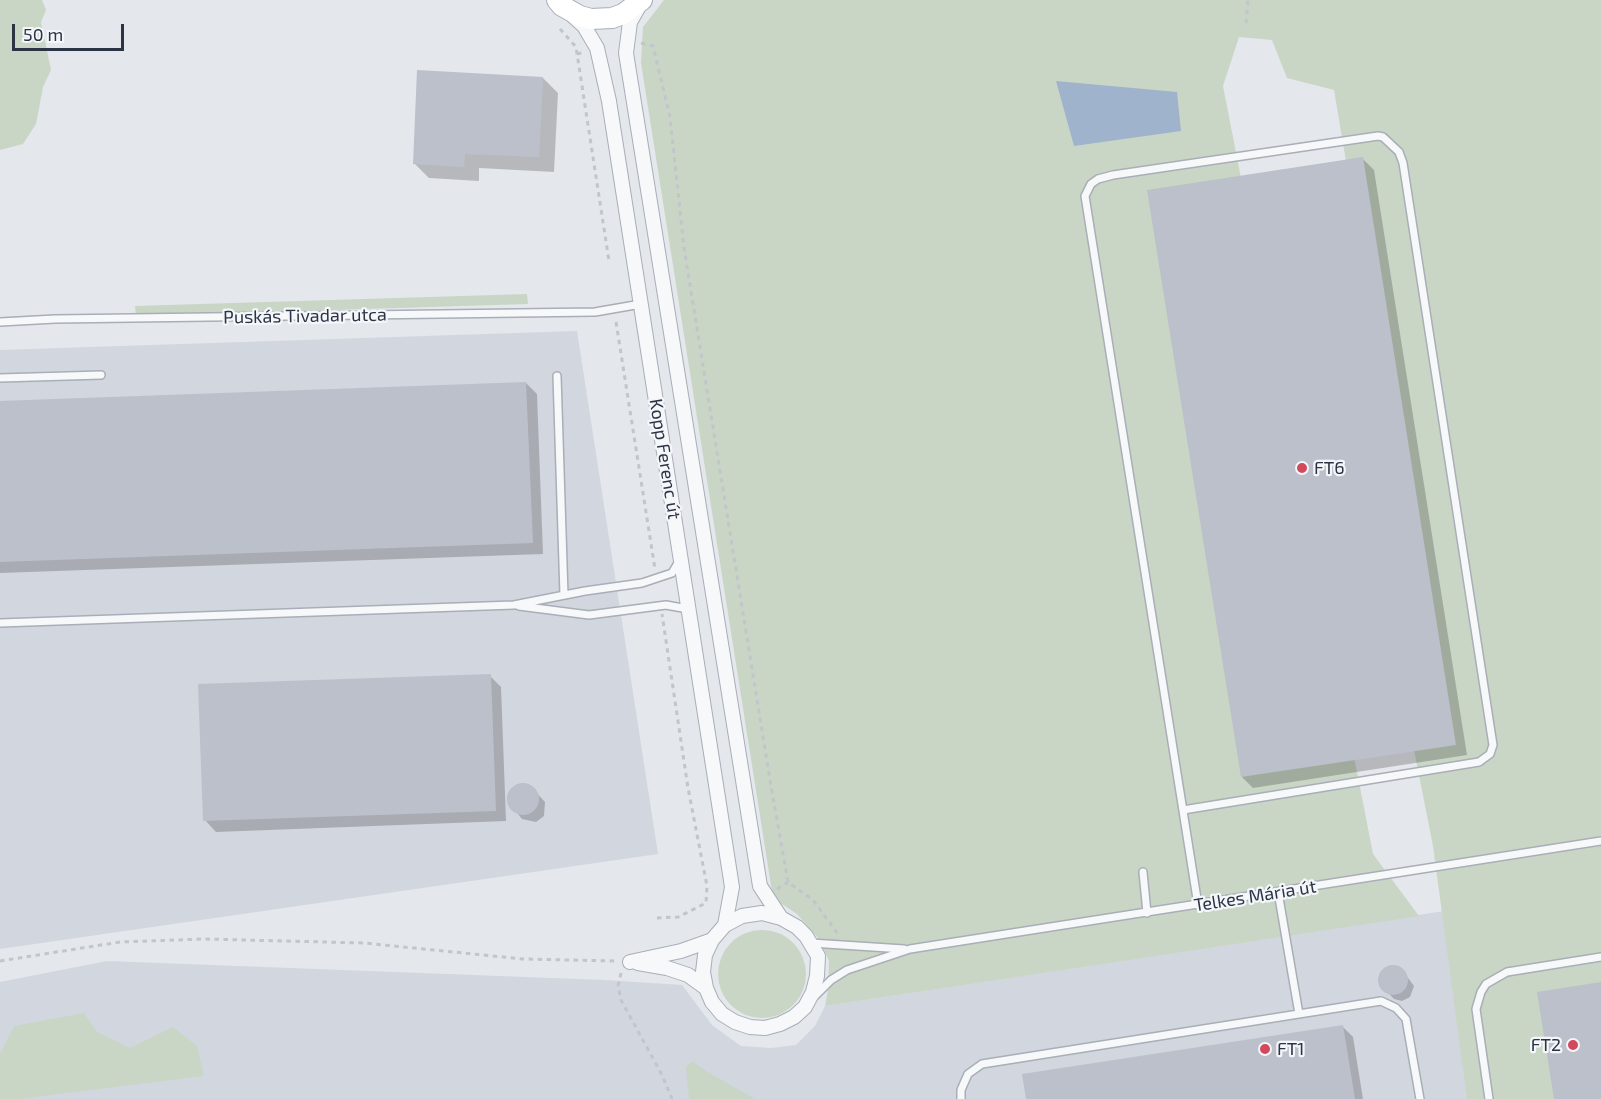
<!DOCTYPE html>
<meta charset="utf-8">
<style>
body{margin:0}
#map{position:relative;width:1601px;height:1099px;overflow:hidden;background:#e4e7ec;font-family:"Exo 2",sans-serif}
canvas{display:block}
.scale{position:absolute;left:12px;top:24px;width:112px;height:27px;box-sizing:border-box;border:3px solid #2b3445;border-top:0;padding-left:8px;font-size:18px;line-height:21px;white-space:nowrap;color:#2b3445;-webkit-text-stroke:4px #f4f6f9;paint-order:stroke}
</style>
<div id="map">
<canvas width="1601" height="1099"></canvas>
<div class="scale">50 m</div>
</div>
<script>
const ctx = document.querySelector('canvas').getContext('2d');
ctx.lineJoin = 'round';
function fillPath(path, color) { ctx.fillStyle = color; ctx.fill(path, 'evenodd'); }
const toPath = rows => new Path2D(rows.map(r => 'M' + r).join(''));
function strokePath(path, color, width, dash) { ctx.strokeStyle = color; ctx.lineWidth = width; ctx.lineCap = dash ? 'butt' : 'round'; ctx.setLineDash(dash || []); ctx.stroke(path); }
function drawText(font, color, halo, rows, align = 'center') {
  ctx.font = font + ' "Exo 2",sans-serif'; ctx.lineWidth = 4.5; ctx.setLineDash([]); ctx.textBaseline = 'middle'; ctx.strokeStyle = halo; ctx.fillStyle = color; for (const [text, x, y, turn = 0] of rows) {
    ctx.save(); ctx.translate(x, y); ctx.rotate((+turn || 0) * Math.PI / 180); ctx.textAlign = isNaN(turn) ? turn : align; if (halo) ctx.strokeText(text, 0, 0); ctx.fillText(text, 0, 0); ctx.restore();
  }
}
fillPath(toPath([
 [577,331,658,854,0,949,0,350],
 [1601,887,1601,1099,0,1099,0,982,107,961,604,980,682,985,712,1025,741,1046,771,1048,796,1045,815,1026,825,1006]
]), '#d2d6de');
fillPath(toPath([
 [0,0,42,0,46,10,41,22,51,70,43,87,36,124,23,144,0,150],
 [664,0,1601,0,1601,1099,1467,1099,1433,846,1367,513,1391,428,1334,90,1287,78,1272,40,1239,37,1223,86,1373,854,1419,916,825,1006,828,990,829,961,819,939,797,914,773,898,641,63,643,27],
 [527,294,528,304,136,316,135,306],
 '718 974a44 44 0 1 1 88 0a44 44 0 1 1-88 0Z',
 [84,1013,97,1032,130,1048,173,1027,197,1046,204,1076,19,1099,0,1099,0,1054,14,1026],
 [692,1061,706,1071,755,1099,689,1099,686,1068]
]), '#c9d6c5');
fillPath(toPath([
 [1056,81,1177,92,1181,131,1074,146]
]), '#9fb4cc');
fillPath(toPath([
 [543,78,558,93,554,172,479,168,479,181,429,178,414,163],
 [1362,158,1374,170,1467,755,1253,788,1242,777],
 [526,383,537,394,543,554,0,573,0,402],
 [490,676,501,687,506,821,216,832,205,820],
 [522,785,531,787,545,802,544,816,536,822,522,819,509,803,510,793,513,789],
 [1394,966,1402,970,1414,986,1410,997,1402,1001,1394,999,1380,984,1382,972],
 [1342,1026,1353,1037,1363,1099,1027,1099]
]), '#0003');
fillPath(toPath([
 [417,70,543,77,539,157,465,154,464,167,413,164],
 [1363,157,1456,745,1241,777,1147,190],
 [526,382,533,543,0,562,0,401],
 [491,674,496,811,203,821,198,684],
 '507 799a16 16 0 1 1 32 0a16 16 0 1 1-32 0Z',
 '1378 980a15 15 0 1 1 30 0a15 15 0 1 1-30 0Z',
 [1601,982,1601,1099,1554,1099,1537,992],
 [1343,1025,1355,1099,1026,1099,1022,1074]
]), '#bbc0ca');
const service = toPath([
 [0,322,55,319,595,312,641,304],
 [557,376,564,595],
 [0,378,101,375],
 [519,606,589,615,666,605,688,609],
 [0,623,514,605,585,591,642,583,672,573,678,563],
 [1183,810,1479,762,1490,754,1493,745,1403,163,1399,152,1383,137,1378,136,1113,175,1098,179,1091,184,1085,196,1198,905],
 [1143,872,1147,913],
 [1278,892,1299,1014],
 [811,943,904,949],
 [815,996,831,980,847,970,910,949,1601,841],
 [961,1099,961,1090,968,1074,982,1064,1381,1001,1396,1008,1406,1019,1420,1099],
 [1489,1099,1476,1009,1481,992,1486,984,1507,972,1601,957]
]);
const minor = toPath([
 [639,6,630,22,626,53,760,886,781,918,797,927,806,936,818,956,817,976,813,992,805,1007,794,1017,780,1024,765,1028,750,1027,735,1022,722,1014,712,1002,706,988,703,972,705,955,712,940,725,925,742,916,762,913,781,918],
 [573,16,584,26,597,48,609,101,732,887,725,925],
 [630,962,681,951,712,940],
 [638,963,667,968,688,975,706,988]
]);
const secondary = toPath([
 [557,0,562,6,580,16,591,19,612,18,623,14,642,0]
]);
strokePath(service, '#a9aeb7', 10);
strokePath(minor, '#a9aeb7', 16);
strokePath(secondary, '#a9aeb7', 22);
strokePath(toPath([
 [1246,23,1248,0],
 [560,29,576,47,609,261],
 [641,43,653,46,670,117,684,248,770,780,788,882,813,900,838,934],
 [577,54,585,52],
 [616,322,655,569],
 [777,889,788,882],
 [657,918,678,917,706,903,707,886,688,788,662,614],
 [0,961,120,942,204,939,364,943,523,959,616,961],
 [621,973,618,986,621,1000,662,1075,672,1099]
]), '#c2c5cb', 3, [4.5, 4.5]);
strokePath(service, '#f7f8fa', 7);
strokePath(minor, '#f7f8fa', 14);
strokePath(secondary, '#fff', 20);
for (const [x, y, r, color] of [
 [1302,468,6,"#d1495b"],
 [1573,1045,6,"#d1495b"],
 [1265,1049,6,"#d1495b"]
]) { const dot = new Path2D(); dot.arc(x, y, r, 0, 2 * Math.PI); ctx.fillStyle = color; ctx.fill(dot); strokePath(dot, '#f4f6f9', 2); }
drawText('18px', '#2b3445', '#f4f6f9', [
 ["Puskás Tivadar utca",305,316,-1],
 ["Kopp Ferenc út",665,459,81],
 ["Telkes Mária út",1255,896,-9]
]);
drawText('18px', '#2b3445', '#f4f6f9', [
 ["FT6",1314,468],
 ["FT2",1561,1045,"right"],
 ["FT1",1277,1049]
], 'left');
</script>
